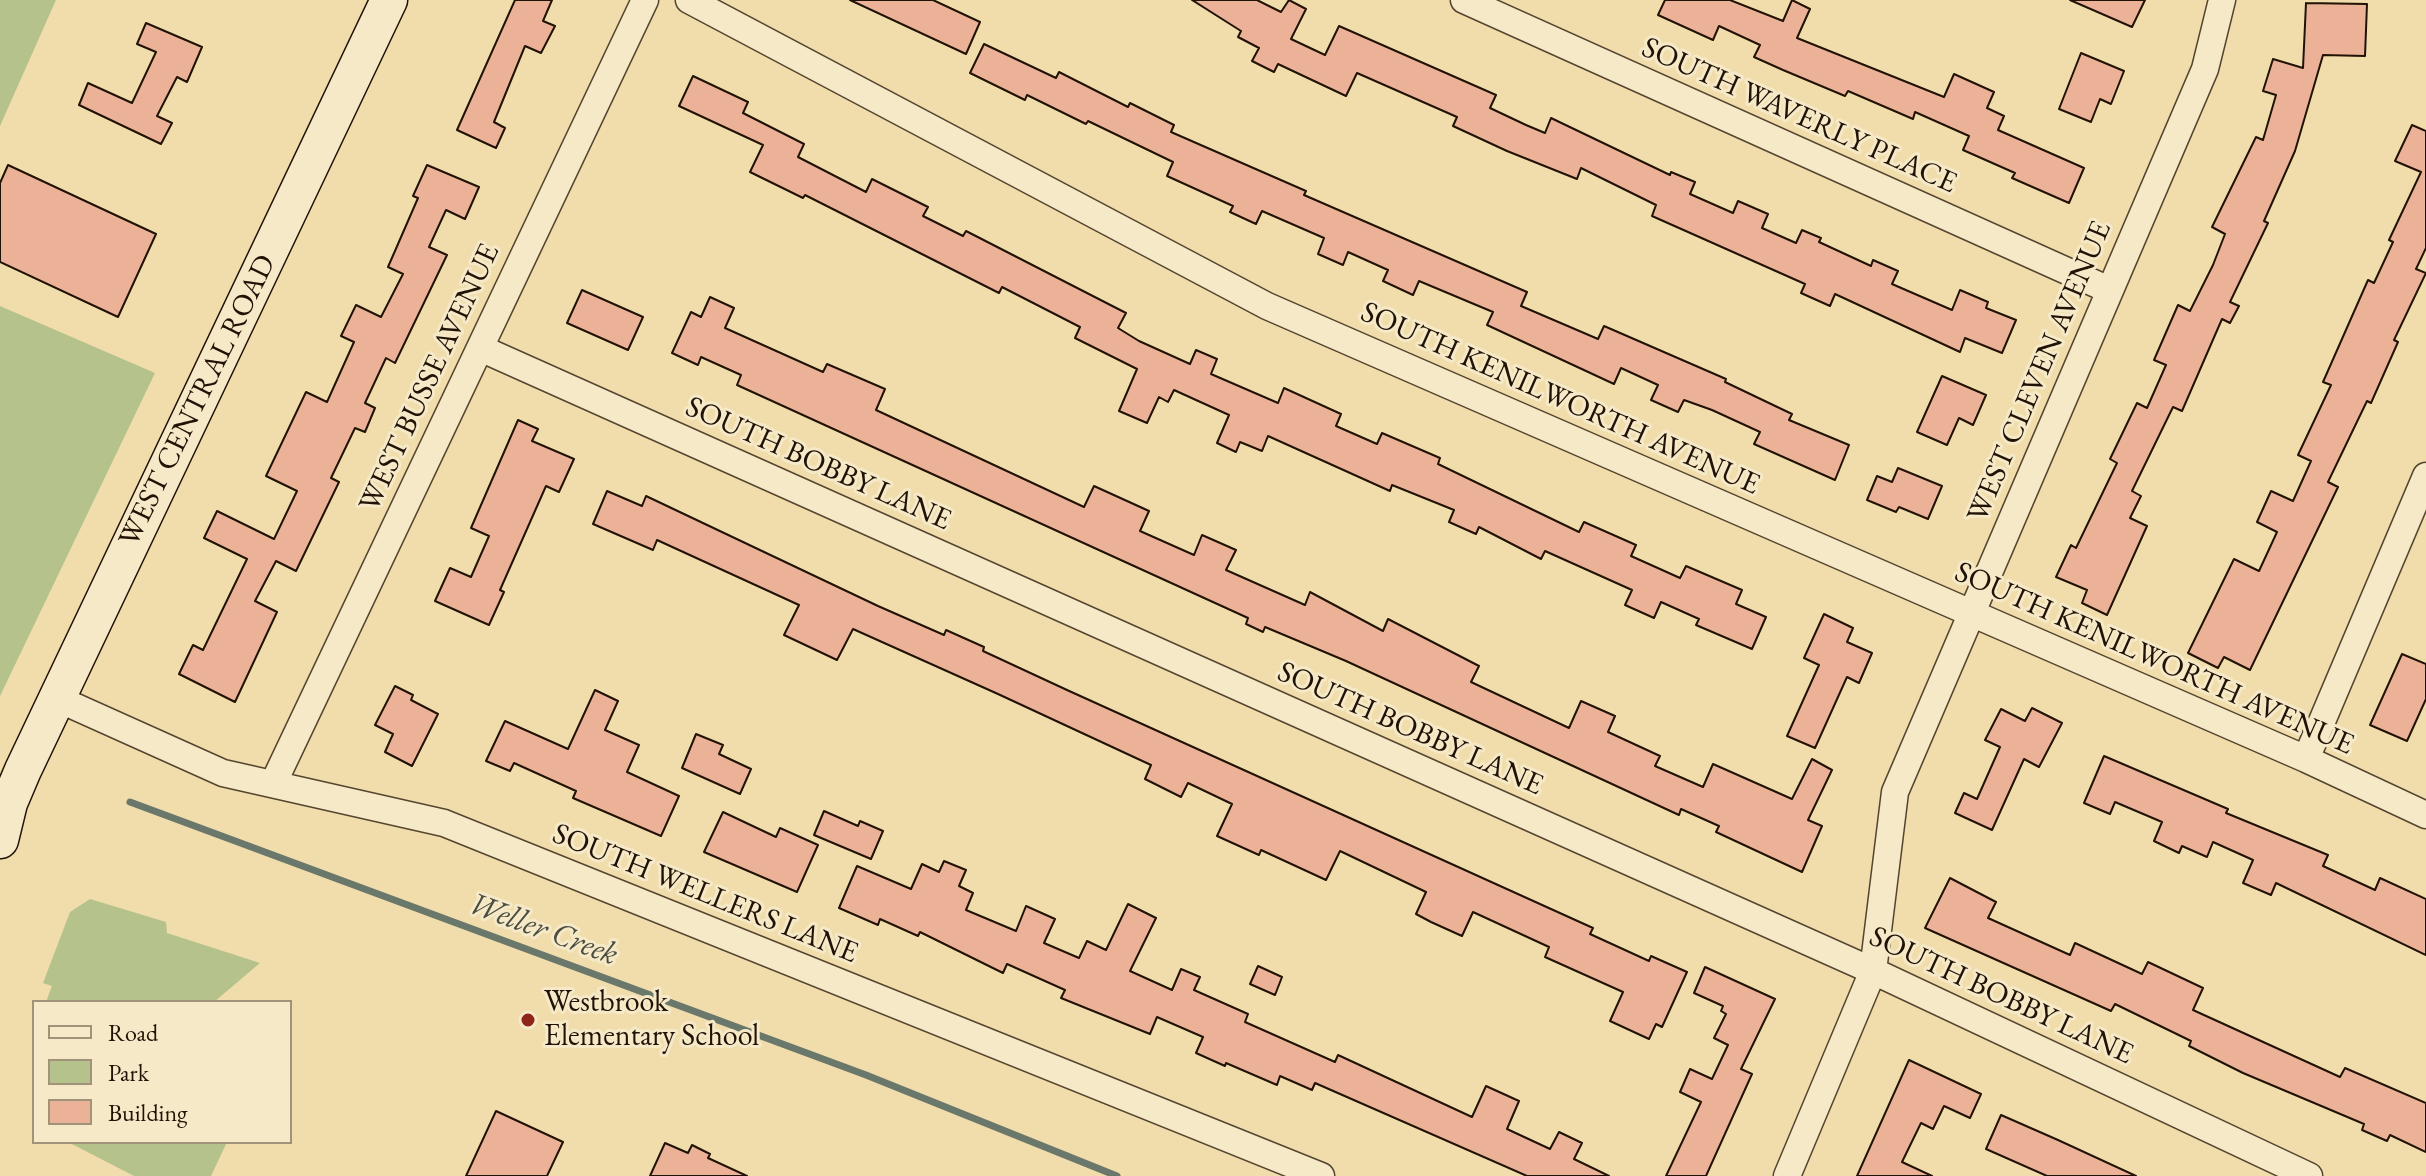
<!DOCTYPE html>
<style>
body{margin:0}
#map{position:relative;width:2426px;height:1176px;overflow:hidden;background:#f0ddab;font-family:"EB Garamond",serif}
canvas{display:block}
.legend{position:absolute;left:32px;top:1000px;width:260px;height:144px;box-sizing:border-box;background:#f5e9c8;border:2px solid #a0937a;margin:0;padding:10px 14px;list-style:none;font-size:24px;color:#211206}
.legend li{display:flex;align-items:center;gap:16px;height:40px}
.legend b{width:40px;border:2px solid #a0937a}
</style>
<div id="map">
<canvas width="2426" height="1176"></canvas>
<ul class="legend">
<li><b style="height:10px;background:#f5e9c8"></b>Road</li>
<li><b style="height:22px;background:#b5c28c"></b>Park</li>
<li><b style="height:22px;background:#ebb297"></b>Building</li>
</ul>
</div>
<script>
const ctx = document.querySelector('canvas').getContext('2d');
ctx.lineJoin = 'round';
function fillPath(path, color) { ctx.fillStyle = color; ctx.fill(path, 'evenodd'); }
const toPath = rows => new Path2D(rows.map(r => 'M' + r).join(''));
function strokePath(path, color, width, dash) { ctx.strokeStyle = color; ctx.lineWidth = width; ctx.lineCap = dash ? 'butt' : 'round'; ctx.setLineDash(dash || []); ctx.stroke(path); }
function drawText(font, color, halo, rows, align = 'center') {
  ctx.font = font + ' "EB Garamond",serif'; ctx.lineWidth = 6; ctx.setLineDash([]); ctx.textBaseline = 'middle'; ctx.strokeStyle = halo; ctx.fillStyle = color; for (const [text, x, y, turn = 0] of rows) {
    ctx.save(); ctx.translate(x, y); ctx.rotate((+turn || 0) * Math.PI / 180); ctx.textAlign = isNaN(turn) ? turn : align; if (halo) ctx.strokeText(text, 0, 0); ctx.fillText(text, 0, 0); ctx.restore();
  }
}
fillPath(toPath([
 [0,0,56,0,0,126],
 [0,306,155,373,0,696],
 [90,899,166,922,167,933,260,963,214,1002,46,1002,52,986,43,983,70,912],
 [68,1142,227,1142,211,1176,134,1176]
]), '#b5c28c');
strokePath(toPath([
 [130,802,866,1075,1117,1176]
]), '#6a776b', 7);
const building = toPath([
 [515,0,552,0,543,21,555,26,541,53,525,46,494,122,505,128,496,148,457,130,515,0],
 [850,0,933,0,980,22,966,54,850,0],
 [1192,0,1257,0,1281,12,1289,0,1306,9,1291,39,1325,55,1339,26,1496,95,1490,108,1526,125,1545,133,1551,118,1670,175,1671,172,1695,182,1690,194,1733,213,1738,201,1768,214,1762,228,1796,243,1802,230,1821,238,1819,242,1871,266,1873,260,1898,271,1892,284,1952,310,1960,290,1988,302,1986,308,2016,320,2002,353,1965,338,1960,352,1835,294,1830,306,1801,293,1805,284,1652,216,1656,205,1581,168,1577,179,1507,151,1453,126,1457,117,1357,73,1346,96,1278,64,1274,72,1252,61,1259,48,1238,37,1241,31,1192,0],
 [1665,0,1730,0,1783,21,1792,0,1810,9,1797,38,1944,97,1954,74,1994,92,1987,108,2004,116,1998,130,2084,168,2069,203,2012,178,2015,173,1963,150,1969,136,1915,112,1913,119,1848,91,1845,96,1783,70,1754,57,1760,45,1719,26,1713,40,1658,15,1665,0],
 [2070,0,2145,0,2132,27,2070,0],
 [2306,3,2367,4,2365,56,2323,55,2295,151,2264,221,2268,223,2230,302,2239,306,2230,323,2222,319,2182,411,2173,407,2132,491,2141,496,2130,518,2147,526,2107,615,2082,603,2087,590,2056,577,2071,545,2076,548,2117,463,2110,459,2137,403,2147,408,2166,365,2154,360,2178,305,2190,311,2213,265,2225,234,2212,227,2256,137,2263,140,2276,95,2263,91,2273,59,2303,68,2306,3],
 [146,23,202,47,187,82,177,77,157,116,172,123,161,144,79,105,88,83,132,103,156,52,137,44,146,23],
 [984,44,1056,78,1059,72,1128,107,1130,103,1174,125,1171,132,1306,191,1304,195,1527,292,1521,306,1598,339,1604,326,1726,379,1725,382,1792,414,1789,420,1849,445,1835,480,1754,444,1760,432,1712,410,1684,400,1678,412,1651,400,1658,385,1621,368,1614,384,1487,325,1493,312,1419,281,1413,295,1383,281,1388,270,1348,252,1343,265,1318,254,1324,238,1262,211,1256,224,1230,212,1233,206,1167,176,1173,162,1088,121,1086,124,1027,95,1025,100,970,73,984,44],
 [2081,53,2124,71,2111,104,2100,99,2091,122,2059,109,2081,53],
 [693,76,748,102,743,113,804,144,798,157,866,192,872,179,928,207,923,216,963,236,966,231,1126,313,1118,328,1139,341,1190,364,1196,350,1217,359,1211,374,1278,403,1284,388,1341,414,1336,426,1377,444,1382,433,1440,458,1438,464,1579,532,1584,522,1636,545,1631,556,1680,578,1686,566,1742,590,1736,604,1766,617,1752,649,1696,625,1699,619,1661,602,1654,618,1625,605,1632,590,1545,551,1541,559,1479,527,1476,534,1449,522,1454,510,1392,485,1390,491,1268,436,1262,451,1240,442,1236,452,1217,443,1229,415,1174,390,1168,402,1159,397,1147,423,1119,411,1137,369,1075,338,1080,327,1002,287,999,293,805,195,803,198,750,172,763,145,679,106,693,76],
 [2412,125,2426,131,2426,248,2416,269,2426,273,2394,340,2398,342,2371,403,2367,401,2328,482,2338,487,2250,670,2224,657,2218,668,2188,653,2234,559,2259,571,2277,532,2257,522,2271,491,2293,501,2311,461,2298,455,2331,385,2323,382,2368,280,2374,283,2393,242,2389,240,2421,172,2395,161,2412,125],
 [8,165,156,234,118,317,0,262,0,183,8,165],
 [427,165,479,187,465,219,446,210,429,247,447,255,395,363,386,358,365,403,375,408,365,432,355,428,331,478,339,482,296,571,276,561,255,601,277,612,235,702,179,674,193,645,203,650,247,559,204,538,217,511,274,539,297,491,266,476,306,392,327,402,354,342,341,336,356,305,381,317,403,274,388,267,418,198,413,196,427,165],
 [582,290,643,317,628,350,567,323,582,290],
 [710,297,734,308,725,328,823,372,827,364,885,389,876,410,1084,507,1094,486,1149,511,1140,531,1194,555,1202,535,1236,550,1226,570,1305,605,1310,592,1383,631,1388,619,1479,666,1471,682,1569,728,1581,701,1615,716,1608,732,1660,756,1655,766,1703,787,1713,764,1792,799,1812,759,1832,770,1808,820,1822,826,1802,872,1716,832,1719,826,1681,809,1679,815,1346,661,1265,627,1263,632,1246,624,1248,618,737,385,741,375,701,357,698,365,672,353,691,312,701,317,710,297],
 [1942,376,1986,395,1973,425,1959,418,1947,445,1917,432,1942,376],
 [518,420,538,429,532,441,574,459,559,492,546,486,500,590,504,592,489,625,435,601,450,568,471,577,489,536,471,528,518,420],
 [1898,468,1942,486,1928,519,1899,507,1896,512,1867,500,1877,476,1892,482,1898,468],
 [607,491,642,506,646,496,878,606,944,635,946,630,984,647,983,651,1067,690,1593,928,1590,934,1649,961,1651,956,1687,972,1662,1027,1656,1024,1649,1039,1610,1021,1623,992,1545,957,1549,947,1473,912,1462,936,1431,922,1416,914,1426,892,1340,851,1326,880,1261,850,1259,855,1217,836,1232,804,1188,783,1181,797,1145,779,1151,765,998,694,853,629,837,660,784,635,799,605,657,540,653,550,593,524,607,491],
 [1824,614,1853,628,1847,642,1872,653,1859,683,1847,677,1815,748,1787,736,1819,665,1804,658,1824,614],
 [2402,654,2426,664,2426,699,2407,741,2370,725,2402,654],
 [395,686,413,695,411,700,438,714,412,766,385,752,393,734,375,725,395,686],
 [595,690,618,701,605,730,639,745,627,772,679,796,661,836,573,798,576,791,514,763,510,771,486,761,505,721,568,749,595,690],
 [2032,708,2062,723,2039,767,2024,759,1992,830,1955,813,1964,793,1977,799,2000,747,1985,740,2001,709,2025,721,2032,708],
 [696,734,723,745,719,754,751,769,740,794,682,768,696,734],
 [2104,756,2228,809,2226,813,2328,855,2323,866,2375,890,2380,878,2426,899,2426,955,2276,883,2271,895,2243,883,2253,860,2213,842,2207,857,2182,846,2179,853,2154,841,2162,822,2115,802,2110,814,2084,803,2104,756],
 [824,811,858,826,860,821,883,831,871,859,814,835,824,811],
 [723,812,776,837,780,828,818,845,797,892,704,852,723,812],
 [944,861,966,870,959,886,973,893,966,910,1016,931,1026,906,1055,919,1044,943,1079,958,1087,941,1106,950,1128,904,1156,918,1130,971,1172,990,1181,969,1200,977,1194,990,1248,1014,1245,1022,1335,1062,1338,1055,1472,1117,1486,1086,1519,1101,1507,1129,1550,1149,1559,1132,1582,1143,1574,1159,1609,1176,1527,1176,1315,1083,1312,1090,1280,1076,1277,1085,1226,1063,1225,1066,1196,1053,1203,1037,1157,1017,1150,1034,1061,998,1065,990,1007,964,1003,973,920,932,918,936,880,919,878,925,839,908,857,866,911,889,922,864,939,872,944,861],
 [1950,878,1996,902,1988,918,2070,955,2075,943,2142,974,2148,962,2203,988,2193,1010,2340,1077,2345,1068,2426,1103,2426,1152,2390,1135,2387,1141,2362,1130,2364,1124,2243,1073,2189,1046,2191,1041,2115,1004,2111,1011,1925,928,1950,878],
 [1258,966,1282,977,1275,995,1250,984,1258,966],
 [1705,967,1775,999,1741,1069,1752,1074,1706,1176,1666,1176,1701,1102,1680,1092,1690,1069,1712,1079,1728,1045,1714,1038,1726,1014,1721,1011,1723,1006,1694,993,1705,967],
 [1909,1060,1981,1094,1970,1118,1944,1106,1933,1129,1921,1123,1902,1162,1932,1176,1857,1176,1909,1060],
 [496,1111,563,1142,547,1176,466,1176,496,1111],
 [2001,1115,2058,1140,2136,1176,2047,1176,1986,1149,2001,1115],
 [665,1143,688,1153,692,1145,710,1154,708,1158,747,1176,650,1176,665,1143]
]);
fillPath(building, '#ebb297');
strokePath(building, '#211206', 2);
const street = toPath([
 [689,0,1267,306,2306,759,2426,815],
 [1464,0,2107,289],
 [480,348,1873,971,2309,1176],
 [56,698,223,773,444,823,1321,1176],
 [2306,759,2426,476],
 [273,784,645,0],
 [1787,1176,1873,971,1895,792,2205,69,2222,0]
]);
const secondary = toPath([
 [0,840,9,803,23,770,389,0]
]);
strokePath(street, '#55452f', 29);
strokePath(secondary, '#211206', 39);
strokePath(street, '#f5e9c8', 26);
strokePath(secondary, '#f5e9c8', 36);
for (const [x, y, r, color] of [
 [528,1020,8,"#8f2418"]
]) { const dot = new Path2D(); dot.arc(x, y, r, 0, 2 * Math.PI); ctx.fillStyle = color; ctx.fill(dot); strokePath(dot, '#f5e9c8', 3); }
drawText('30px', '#211206', '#f5e9c8', [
 ["SOUTH WAVERLY PLACE",1799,116,24],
 ["WEST CLEVEN AVENUE",2040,372,-67],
 ["WEST BUSSE AVENUE",430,378,-65],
 ["SOUTH KENILWORTH AVENUE",1560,399,24],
 ["WEST CENTRAL ROAD",198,401,-64],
 ["SOUTH BOBBY LANE",818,464,24],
 ["SOUTH KENILWORTH AVENUE",2154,659,24],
 ["SOUTH BOBBY LANE",1410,729,24],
 ["SOUTH WELLERS LANE",705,894,22],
 ["SOUTH BOBBY LANE",2001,996,25]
]);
drawText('30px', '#211206', '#f5e9c8', [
 ["Westbrook",544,1003],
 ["Elementary School",544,1037]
], 'left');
drawText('italic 32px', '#4c4d41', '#f5e9c8', [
 ["Weller Creek",543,930,20]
]);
</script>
